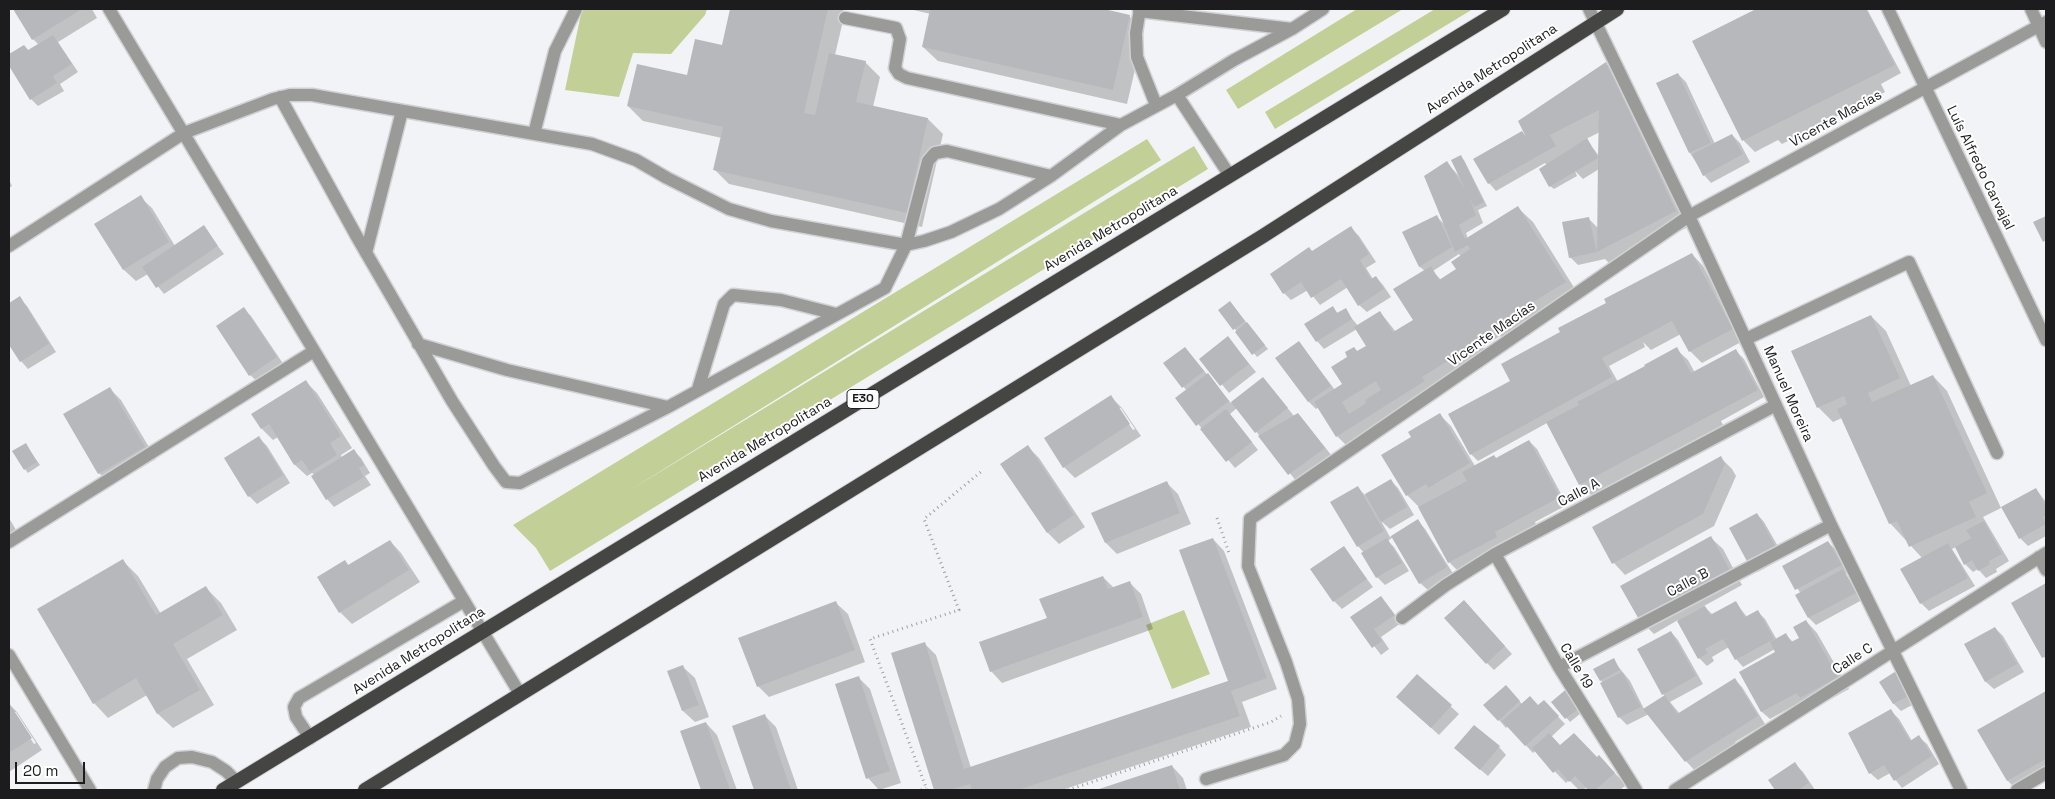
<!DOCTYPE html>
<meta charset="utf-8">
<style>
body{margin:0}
#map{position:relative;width:2055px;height:799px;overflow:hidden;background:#f2f3f6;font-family:"Space Grotesk",sans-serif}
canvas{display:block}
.frame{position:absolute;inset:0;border:10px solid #1c1c1e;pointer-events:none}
.scale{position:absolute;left:15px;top:762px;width:70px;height:22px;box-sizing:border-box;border:2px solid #1c1c1e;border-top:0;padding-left:6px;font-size:15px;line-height:18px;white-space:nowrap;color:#1c1c1e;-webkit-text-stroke:4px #fff;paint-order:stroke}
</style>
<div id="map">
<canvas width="2055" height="799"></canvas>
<div class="frame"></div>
<div class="scale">20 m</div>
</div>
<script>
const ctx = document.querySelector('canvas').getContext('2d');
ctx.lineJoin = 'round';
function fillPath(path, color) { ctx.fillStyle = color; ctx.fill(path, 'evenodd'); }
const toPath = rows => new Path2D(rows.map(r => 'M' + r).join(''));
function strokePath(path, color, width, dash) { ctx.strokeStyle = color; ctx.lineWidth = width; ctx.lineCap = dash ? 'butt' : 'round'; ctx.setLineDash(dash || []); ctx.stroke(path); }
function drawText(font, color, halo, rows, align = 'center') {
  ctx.font = font + ' "Space Grotesk",sans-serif'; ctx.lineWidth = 4; ctx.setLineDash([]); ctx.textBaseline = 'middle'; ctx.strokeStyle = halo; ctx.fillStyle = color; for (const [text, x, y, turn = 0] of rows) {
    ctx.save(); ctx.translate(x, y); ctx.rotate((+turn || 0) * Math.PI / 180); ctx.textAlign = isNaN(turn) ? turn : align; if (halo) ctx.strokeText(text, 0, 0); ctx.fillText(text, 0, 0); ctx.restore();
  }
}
fillPath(toPath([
 [582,9,707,9,705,15,671,54,633,53,619,97,565,90],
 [1357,9,1403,9,1238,109,1226,90],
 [1435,9,1473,9,1275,129,1265,112],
 [1147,139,1161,160,627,492,1194,146,1208,169,550,571,536,548,513,525],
 [1184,610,1210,674,1172,689,1146,625]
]), '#c2cf97');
fillPath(toPath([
 [14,9,92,9,97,18,58,42,78,72,60,84,64,91,38,106,31,99,9,64,9,56,24,46,29,51,39,45,33,39],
 [731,9,842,9,845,12,835,55,865,62,880,77,873,107,928,119,943,134,922,227,729,184,714,169,722,138,643,121,628,106,688,76,723,46],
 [909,9,1098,9,1129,16,1144,31,1127,104,938,61,923,47,931,14],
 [1759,9,1867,9,1901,73,1881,84,1885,92,1782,144,1778,140,1755,152,1744,141,1693,42],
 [1606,63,1620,78,1690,226,1612,266,1605,259,1578,265,1570,257,1588,218,1598,228,1599,169,1583,179,1575,171,1577,176,1554,189,1550,186,1547,165,1545,163,1496,191,1489,183,1522,132,1528,138],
 [1600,132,1599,156,1586,139],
 [1678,74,1686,82,1715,144,1732,135,1740,143,1750,162,1711,183,1704,175,1690,153,1658,83],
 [1461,157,1464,160,1487,206,1478,210,1483,223,1466,233,1468,239,1518,208,1533,222,1580,297,1529,329,1532,333,1511,346,1500,336,1483,347,1485,350,1464,363,1467,367,1433,389,1435,393,1348,447,1337,436,1319,407,1316,409,1309,402,1277,358,1299,342,1335,390,1343,385,1333,368,1349,357,1346,353,1354,348,1357,352,1367,346,1357,329,1324,349,1317,341,1306,325,1332,308,1339,314,1345,310,1358,326,1380,312,1396,332,1415,320,1395,290,1425,271,1420,267,1404,232,1437,217,1445,225,1425,177,1447,163,1459,176,1460,176,1453,160],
 [1459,254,1461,257,1453,262,1460,274,1455,271,1441,280,1433,271],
 [1415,293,1418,293,1460,360,1458,362],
 [9,180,12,186,9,188],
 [140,197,152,208,175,246,203,227,224,254,164,294,148,274,136,281,124,270,96,224],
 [1351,228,1359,236,1376,262,1366,268,1373,279,1376,277,1383,285,1391,297,1367,312,1359,305,1348,287,1320,305,1308,290,1291,300,1284,293,1313,252],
 [1692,254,1703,266,1743,341,1702,363,1690,351,1681,334,1651,350,1643,342,1645,347,1609,366,1618,382,1676,349,1688,360,1695,373,1736,351,1744,359,1764,397,1721,421,1723,425,1591,495,1580,484,1547,423,1478,461,1471,454,1512,381,1562,333],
 [19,298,27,306,56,352,28,369,21,361,9,342,9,304],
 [1233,306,1268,349,1257,357,1220,310],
 [244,309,251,316,284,365,258,382,250,375],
 [1871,316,1886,331,1911,386,1933,376,1947,391,2001,508,1983,517,2009,561,1996,569,1997,572,1986,578,1978,569,1973,572,1965,564,1956,547,1952,549,1975,586,1929,611,1921,603,1923,559,1890,523,1842,418,1833,422,1818,407],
 [1228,338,1256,372,1229,393,1201,359],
 [1185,348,1231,403,1263,378,1294,416,1298,414,1305,422,1332,456,1297,482,1237,408,1230,414,1258,450,1235,468,1177,399,1187,391,1165,364],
 [306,382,317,393,352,448,341,455,342,458,354,451,361,458,370,473,365,476,371,485,334,507,327,499,315,475,312,473,307,476,295,465,278,437,273,440,262,429,253,414],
 [110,389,121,400,156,459,111,485,99,473,65,414],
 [1111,397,1122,408,1141,436,1075,478,1064,467],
 [1118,408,1121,408,1135,429,1133,430],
 [1439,414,1451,426,1475,466,1497,459,1529,441,1537,449,1567,505,1535,522,1537,527,1460,573,1449,562,1419,507,1407,495,1413,437],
 [259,438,267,446,290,483,257,504,249,496,226,458],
 [26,445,40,465,28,473,25,469],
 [1028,447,1039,458,1085,527,1059,544,1048,533,1002,464],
 [1721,458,1732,469,1736,476,1714,526,1625,575,1614,563,1594,528],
 [1390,480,1398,488,1414,515,1390,529,1381,521,1390,537,1418,521,1425,529,1454,575,1428,590,1420,583,1393,537,1388,541,1394,547,1409,571,1385,585,1377,577,1364,553,1358,546,1357,487,1365,495],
 [1167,483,1178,494,1191,524,1117,554,1106,543,1093,513],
 [2036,489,2046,502,2046,536,2028,546,2020,538,2003,507],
 [1757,514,1764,522,1784,557,1758,572,1750,564],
 [9,518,19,535,9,542],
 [1711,538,1723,549,1742,585,1704,606,1713,615,1736,603,1747,617,1757,611,1765,619,1777,640,1786,635,1794,643,1801,639,1806,621,1817,633,1849,689,1813,709,1804,700,1770,719,1762,712,1740,672,1778,657,1775,649,1743,667,1736,659,1729,647,1712,657,1714,661,1707,666,1699,658,1678,620,1654,634,1642,622],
 [1213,539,1224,551,1277,689,1242,702,1251,727,1062,790,936,790,892,654,924,643,936,655,971,768,1230,682],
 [390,541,401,553,420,582,352,624,340,612,319,578,345,561,349,566],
 [1828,542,1836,550,1848,573,1846,574,1862,600,1816,625,1809,618,1797,596,1801,594,1784,567],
 [1343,548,1373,587,1342,609,1334,601],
 [123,561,138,576,161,614,206,588,221,603,237,630,187,659,214,705,173,728,158,714,147,695,108,718,94,703],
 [1103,577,1114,588,1130,583,1141,594,1153,629,1002,683,991,671,1048,619],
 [2046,584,2046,660,2012,603],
 [1381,597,1401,623,1381,637,1389,649,1381,655,1352,617],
 [836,603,848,614,865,662,769,697,758,686],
 [1472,610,1512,654,1494,670,1487,663],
 [1995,628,2003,636,2024,672,1994,689,1986,682,1965,645],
 [1671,632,1678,640,1703,684,1670,702,1680,714,1735,680,1742,687,1765,724,1735,742,1738,747,1697,773,1686,761,1649,714,1627,725,1619,717,1601,680,1613,660,1630,681,1644,709,1665,696,1663,694],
 [683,667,695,678,709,717,695,722,683,711,669,672],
 [1417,676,1459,714,1439,735,1405,704],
 [859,678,870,689,901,783,879,790,868,778],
 [1881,682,1923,699,1901,711,1894,704],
 [2046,692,2046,777,2017,790,2008,781,1979,730],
 [1513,694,1522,704,1551,709,1565,724,1551,737,1560,746,1610,768,1626,785,1620,790,1589,790,1587,787,1583,790,1579,790,1569,780,1566,783,1535,751,1533,753,1508,726,1506,728,1499,720],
 [1553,702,1586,709,1570,722],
 [9,704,17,712,42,750,9,772],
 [13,712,16,712,36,743,34,744],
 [1891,711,1899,719,1912,741,1919,737,1927,744,1939,764,1902,788,1890,773,1878,780,1870,773],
 [764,715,776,727,798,790,756,790,733,726],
 [706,723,717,735,737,790,702,790,681,732],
 [1499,747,1506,755,1488,776,1464,756],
 [1795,764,1803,772,1815,790,1777,790,1770,780],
 [1172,766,1183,778,1187,790,1099,790]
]), '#0003');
fillPath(toPath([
 [13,9,82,9,32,40],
 [730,9,828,9,804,113,815,115,829,53,866,61,856,102,928,118,907,213,713,170,723,127,627,106,637,64,687,75,695,39,722,45],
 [930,9,1104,9,1130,15,1113,90,922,47],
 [1756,9,1866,9,1895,65,1742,141,1692,41],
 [53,35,72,64,53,76,57,83,30,100,9,66,9,54,24,45,28,50],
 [1606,62,1676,211,1597,252,1598,158,1549,187,1539,169,1587,138,1598,157,1599,110,1550,135,1556,146,1488,184,1473,159,1522,131,1527,139,1518,121],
 [1678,73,1711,143,1689,153,1656,83],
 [1732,134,1743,154,1703,176,1692,154],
 [1461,155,1484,202,1474,207,1468,195,1476,215,1459,225,1465,239,1518,206,1566,282,1515,313,1518,318,1495,332,1493,328,1476,339,1478,342,1422,377,1425,381,1336,437,1314,402,1342,384,1331,367,1347,357,1345,352,1354,347,1357,351,1366,346,1354,327,1380,311,1393,332,1413,320,1393,289,1431,266,1439,280,1456,269,1451,262,1470,249,1468,245,1455,252,1424,176,1447,161,1465,189,1451,160],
 [1376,381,1381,390,1365,400,1366,403,1349,414,1342,402],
 [141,195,169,242,123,270,94,224],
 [1437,215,1452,247,1419,267,1402,232],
 [2046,216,2046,240,2043,242,2033,222],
 [1589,217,1597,252,1569,258,1562,222],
 [204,225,218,246,156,288,142,267],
 [1351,226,1369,254,1360,260,1371,279,1376,276,1384,289,1358,306,1341,279,1311,298,1301,282,1283,294,1270,274,1309,247,1312,251],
 [1692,253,1733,329,1689,352,1672,321,1602,358,1612,377,1470,455,1448,414,1510,381,1501,364,1560,332,1558,328,1606,303,1604,299],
 [20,296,49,344,20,362,9,345,9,303],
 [1230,301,1245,321,1233,330,1218,310],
 [1333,306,1337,313,1346,308,1352,319,1316,342,1304,324],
 [244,307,277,357,249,376,216,326],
 [1871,315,1900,378,1868,393,1872,402,1933,375,1987,493,1969,502,1976,517,1909,547,1897,521,1889,524,1837,409,1847,404,1844,396,1817,408,1791,351],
 [1247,322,1265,345,1252,355,1235,332],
 [1228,336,1249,364,1220,386,1199,359],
 [1299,341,1331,386,1308,402,1275,358],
 [1185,347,1204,371,1182,388,1163,363],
 [1677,347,1691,373,1736,349,1758,390,1579,485,1546,422,1579,405,1577,402,1645,366,1644,365],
 [1208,373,1229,401,1196,426,1175,398],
 [1263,377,1288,408,1255,433,1231,402],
 [306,380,341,436,330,443,337,455,310,472,302,460,294,465,269,424,261,429,251,414],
 [110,387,145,447,98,474,63,414],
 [1111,395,1130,424,1063,468,1044,438],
 [1226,409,1252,442,1226,462,1200,429],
 [1298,413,1325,448,1288,475,1258,436],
 [1440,413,1470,463,1428,488,1426,484,1406,496,1381,455,1411,437,1408,432],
 [259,436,283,475,248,497,224,458],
 [1529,440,1560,497,1495,532,1497,537,1448,563,1418,507,1467,481,1462,472,1494,455,1496,458],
 [26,443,37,462,24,470,12,451],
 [1028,445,1074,515,1047,533,1000,464],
 [354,449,364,465,359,468,364,477,326,500,311,476],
 [1721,456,1725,464,1703,514,1612,564,1592,527],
 [1391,479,1407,507,1381,522,1365,494],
 [1167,481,1180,513,1105,543,1091,513],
 [1358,486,1384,531,1357,547,1330,502],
 [2036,488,2046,506,2046,516,2043,517,2046,524,2019,539,2001,507],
 [1757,513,1777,549,1749,565,1729,528],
 [1418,519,1447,567,1419,584,1391,536],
 [1984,521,2002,554,1989,561,1990,564,1978,571,1972,560,1964,565,1955,547,1971,538,1966,530],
 [1711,536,1732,574,1641,623,1620,586],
 [1213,538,1267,678,1231,691,1240,716,1018,790,972,790,970,784,950,790,934,790,891,653,925,642,964,769,1228,681,1179,550],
 [1387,538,1402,563,1376,578,1361,553],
 [390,540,409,570,339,613,317,577,345,560,348,565],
 [1828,541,1842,565,1795,590,1782,566],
 [1948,543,1968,578,1920,604,1900,569],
 [1344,546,1367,579,1333,602,1310,569],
 [123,559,156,615,206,586,223,615,173,644,200,690,157,714,136,678,93,704,37,609],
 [1843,569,1856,593,1808,618,1795,595],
 [1103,576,1108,589,1130,581,1143,617,990,672,979,642,1047,618,1039,599],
 [2046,583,2046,656,2042,658,2011,603],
 [1381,596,1395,615,1374,629,1382,641,1372,648,1350,617],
 [1464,600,1505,646,1486,664,1444,618],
 [836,601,855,650,757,687,738,638],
 [1736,601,1745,617,1758,610,1774,639,1735,660,1723,639,1705,649,1708,653,1698,659,1677,621,1705,606,1710,615],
 [1806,620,1838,677,1800,698,1797,693,1761,712,1739,672,1775,652,1770,642,1786,633,1791,642,1799,638,1793,627],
 [1995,627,2017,664,1985,682,1964,644],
 [1671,631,1696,676,1662,695,1637,649],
 [1614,658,1620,670,1600,681,1593,669],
 [683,665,699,705,682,711,667,671],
 [1904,666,1916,692,1893,704,1879,682],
 [1622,672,1641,707,1618,718,1600,683],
 [1417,674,1452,705,1431,728,1396,697],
 [859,676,890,771,866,779,835,684],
 [1735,678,1758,716,1685,762,1643,709,1665,695,1677,714],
 [1506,685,1520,701,1498,721,1483,705],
 [1569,687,1584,705,1565,719,1551,702],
 [2046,691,2046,759,2007,781,1977,730],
 [1530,696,1538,705,1544,700,1559,716,1525,746,1502,721],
 [9,703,32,738,9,753],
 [1891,709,1910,741,1919,735,1932,756,1894,781,1884,765,1869,774,1848,733],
 [765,714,791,790,754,790,732,726],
 [706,722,730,790,701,790,680,731],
 [1474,725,1500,746,1480,770,1454,748],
 [1549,733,1560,745,1574,733,1597,757,1599,755,1615,773,1595,790,1588,790,1575,776,1569,782,1558,769,1553,773,1532,748],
 [1795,762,1809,783,1798,790,1775,790,1768,780],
 [1172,765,1180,790,1096,790]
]), '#b7b8bb');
const service = toPath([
 [1140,9,1136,33,1137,57,1156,105],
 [1139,11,1292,29],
 [845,18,896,28,900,39,895,68,899,74,907,78,1121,125],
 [280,97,357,237,452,401,494,466,506,482,520,483,668,407,885,288,906,245,928,161,935,153,947,151,1051,176],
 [184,133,273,99,290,95,312,95,592,144,636,160,667,178,729,209,771,221,906,245,924,241,951,232,999,209,1051,176,1121,125,1177,95],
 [534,134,555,51,576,9],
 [1230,176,1177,95,1234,60,1292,29,1323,9],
 [366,253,402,111],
 [1746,339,1909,262,1997,453],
 [418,344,507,370,668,407],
 [698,389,724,304,733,295,781,300,836,314],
 [310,738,296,717,294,707,299,698,464,601],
 [1206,779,1284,755,1295,744,1300,724,1298,699,1286,662,1248,566,1250,519],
 [154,790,157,779,165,767,178,758,192,757,212,762,226,771,237,782]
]);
const minor = toPath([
 [109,9,520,694],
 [1589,9,1689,216,1831,525,1961,790],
 [1888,9,2046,340],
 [2031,9,2046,42],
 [9,246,184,133],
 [1250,519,1689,216,2046,22],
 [9,542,314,351],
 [1495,554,1559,667,1636,790],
 [2039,557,2046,570],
 [1402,618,1446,585,1495,554,1776,405],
 [9,655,90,790],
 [1559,667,1831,525],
 [1675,790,2046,553],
 [2017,790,2046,773]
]);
const trunk = toPath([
 [223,790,1503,9],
 [365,790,1263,236,1617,9]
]);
strokePath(service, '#d0d1d3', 15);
strokePath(minor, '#d0d1d3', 15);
strokePath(trunk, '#d0d1d3', 16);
strokePath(toPath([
 [1217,518,1229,553],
 [921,790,926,788],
 [927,790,870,639,959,610,924,519,982,471],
 [1068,790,1271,722,1281,716]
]), '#9fa0a3', 3, [1, 4]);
strokePath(service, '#9a9a99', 12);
strokePath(minor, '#9a9a99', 12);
strokePath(trunk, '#454644', 14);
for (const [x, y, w] of [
 [863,399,32]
]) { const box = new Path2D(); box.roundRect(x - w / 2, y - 9.5, w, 19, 4); ctx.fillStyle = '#fff'; ctx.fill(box); strokePath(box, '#1c1c1e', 1); }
drawText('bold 12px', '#1c1c1e', null, [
 ["E30",863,399]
]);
drawText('14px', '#1c1c1e', '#fff', [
 ["Avenida Metropolitana",1492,69,-33],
 ["Vicente Macías",1836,119,-29],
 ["Luís Alfredo Carvajal",1980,168,64],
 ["Avenida Metropolitana",1111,229,-31],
 ["Vicente Macías",1492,334,-35],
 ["Manuel Moreira",1788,394,66],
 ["Avenida Metropolitana",765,440,-31],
 ["Calle A",1579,493,-28],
 ["Calle B",1688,583,-28],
 ["Avenida Metropolitana",419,651,-32],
 ["Calle C",1853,659,-33],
 ["Calle 19",1576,666,59]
]);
</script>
